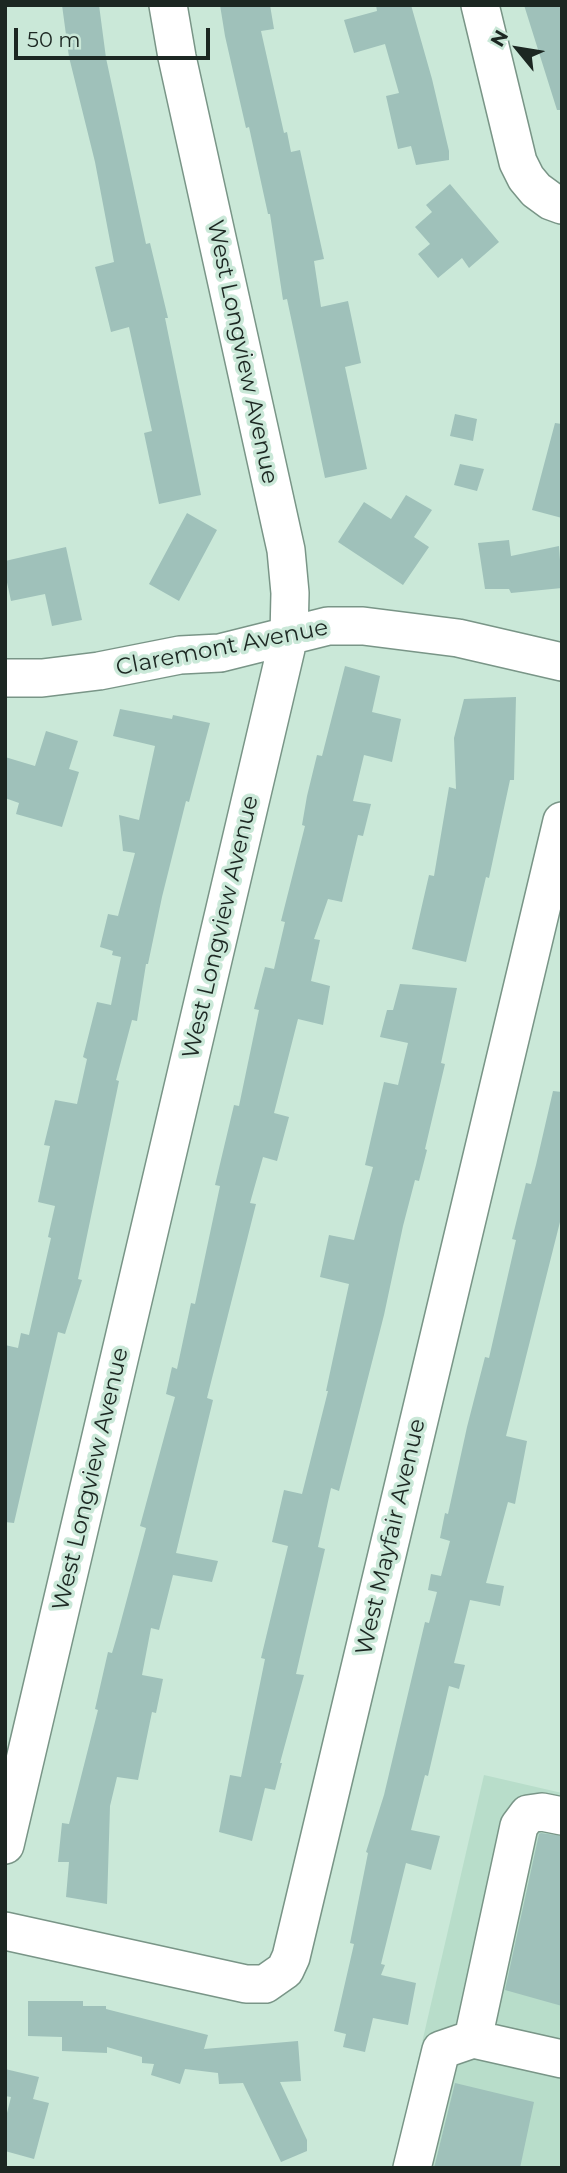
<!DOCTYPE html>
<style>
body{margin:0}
#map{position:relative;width:567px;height:2173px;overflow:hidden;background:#cae8d8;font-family:Montserrat,sans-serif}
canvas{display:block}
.frame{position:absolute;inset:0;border:7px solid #1c2722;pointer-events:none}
.north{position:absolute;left:483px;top:14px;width:70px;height:70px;-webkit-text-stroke:5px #cae8d8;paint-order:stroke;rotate:300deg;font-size:19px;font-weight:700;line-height:28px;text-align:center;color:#1c2722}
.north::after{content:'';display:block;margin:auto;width:24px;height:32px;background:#1c2722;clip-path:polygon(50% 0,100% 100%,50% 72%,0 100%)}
.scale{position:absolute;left:14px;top:28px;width:196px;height:32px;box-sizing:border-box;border:4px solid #1c2722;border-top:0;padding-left:9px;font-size:21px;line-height:24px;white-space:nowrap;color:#1c2722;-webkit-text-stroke:5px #cae8d8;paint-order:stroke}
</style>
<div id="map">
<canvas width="567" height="2173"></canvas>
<div class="frame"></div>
<div class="north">N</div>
<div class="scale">50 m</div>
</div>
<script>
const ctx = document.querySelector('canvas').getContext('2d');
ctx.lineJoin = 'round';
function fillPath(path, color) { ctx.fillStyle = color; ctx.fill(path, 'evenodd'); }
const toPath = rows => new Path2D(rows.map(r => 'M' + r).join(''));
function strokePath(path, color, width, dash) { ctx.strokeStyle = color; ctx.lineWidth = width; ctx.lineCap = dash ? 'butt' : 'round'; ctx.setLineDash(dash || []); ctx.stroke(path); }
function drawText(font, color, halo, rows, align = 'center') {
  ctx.font = font + ' Montserrat,sans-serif'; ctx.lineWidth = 7; ctx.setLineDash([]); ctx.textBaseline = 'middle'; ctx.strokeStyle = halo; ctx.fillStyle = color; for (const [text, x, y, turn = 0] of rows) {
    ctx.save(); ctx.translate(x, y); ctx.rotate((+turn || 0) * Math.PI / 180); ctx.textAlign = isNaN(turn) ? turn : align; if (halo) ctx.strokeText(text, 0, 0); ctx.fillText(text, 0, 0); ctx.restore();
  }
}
fillPath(toPath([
 [484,1775,562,1793,562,2168,393,2168]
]), '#b8ddca');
fillPath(toPath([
 [62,5,99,5,106,58,146,244,150,243,168,318,165,318,201,495,159,504,144,433,152,431,129,327,111,332,95,267,114,262,95,162,69,57],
 [220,5,270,5,274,29,261,31,284,133,287,132,291,152,300,150,324,259,314,261,321,307,348,301,361,363,345,367,367,469,325,478,287,299,283,300,270,214,268,214,249,127,246,128,225,36],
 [376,5,411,5,432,79,449,151,449,160,416,165,411,146,398,149,386,96,399,93,385,44,354,53,344,20,377,11],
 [524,5,562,5,562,110,557,110],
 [450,184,499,242,469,268,462,258,438,278,418,254,430,244,415,227,432,212,426,205],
 [455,414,477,419,473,441,450,436],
 [555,423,562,424,562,518,532,510],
 [460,464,484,469,477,491,454,485],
 [406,495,432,510,414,537,429,547,403,585,338,542,364,502,391,519],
 [187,513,217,530,179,601,149,584],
 [509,540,511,556,559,546,562,588,511,593,509,589,485,589,478,543],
 [66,547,82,620,52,626,45,594,11,601,5,573,5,561],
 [345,666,380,676,372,712,401,719,392,762,364,755,353,801,371,804,363,836,358,835,342,902,328,899,314,939,320,940,311,981,330,986,323,1025,298,1019,274,1113,289,1117,277,1161,263,1157,250,1203,256,1204,207,1398,213,1400,176,1553,218,1561,212,1582,173,1575,159,1630,151,1628,142,1675,163,1679,156,1713,152,1712,138,1780,117,1777,110,1806,107,1904,66,1897,69,1862,58,1862,62,1823,69,1824,98,1710,95,1709,108,1652,112,1653,117,1636,146,1528,140,1526,175,1397,166,1394,172,1367,177,1369,191,1303,195,1304,220,1186,215,1185,234,1105,239,1106,259,1010,254,1009,265,967,274,969,285,922,281,921,305,826,302,825,307,796,317,755,322,756],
 [516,697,514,780,510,780,489,878,486,877,466,962,412,949,429,875,434,876,449,787,456,789,454,738,464,699],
 [120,709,172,719,173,715,210,723,189,802,186,801,162,897,148,964,146,964,137,1021,132,1020,116,1080,119,1081,78,1279,82,1280,65,1334,58,1332,14,1523,5,1522,5,1345,18,1348,21,1333,29,1335,51,1238,48,1237,55,1206,38,1202,50,1146,44,1145,55,1100,77,1104,87,1059,83,1057,97,1002,111,1005,121,957,112,955,113,951,100,947,108,914,118,916,135,853,123,851,119,815,139,820,155,746,113,736],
 [46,731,78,741,69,769,79,772,62,827,16,814,19,803,5,798,5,757,35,766],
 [400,984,457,988,441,1063,445,1064,425,1149,427,1150,419,1181,415,1180,403,1226,384,1315,339,1491,331,1488,318,1547,325,1549,296,1674,304,1675,280,1763,282,1763,275,1790,265,1788,252,1841,219,1832,230,1775,241,1777,265,1659,261,1658,288,1546,272,1542,284,1490,302,1494,328,1391,326,1391,349,1284,320,1277,329,1235,354,1240,373,1167,365,1165,384,1082,398,1085,408,1043,380,1037,387,1010,393,1010],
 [553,1091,562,1092,562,1214,506,1436,527,1441,515,1504,508,1502,486,1583,504,1586,500,1606,470,1600,454,1663,465,1665,459,1689,449,1686,428,1776,425,1775,411,1830,440,1836,431,1870,406,1863,381,1964,385,1965,381,1975,416,1983,408,2025,373,2018,365,2052,343,2047,346,2034,334,2031,354,1944,350,1943,368,1853,366,1852,384,1795,425,1622,429,1623,437,1592,428,1590,431,1574,441,1576,450,1541,440,1538,445,1513,448,1514,467,1427,485,1357,489,1358,516,1240,512,1239,526,1183,531,1184,536,1165],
 [541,1833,562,1836,562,2006,505,1990,539,1834],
 [28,2001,83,2001,83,2006,106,2006,106,2009,208,2035,204,2049,298,2041,301,2081,280,2082,307,2140,307,2151,281,2162,243,2083,219,2084,218,2073,185,2069,180,2084,151,2075,154,2064,142,2063,142,2057,107,2047,107,2053,62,2051,62,2037,28,2036],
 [5,2069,39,2077,33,2099,49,2103,34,2159,5,2151,5,2121,11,2097,5,2096],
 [455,2083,534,2102,520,2168,434,2168]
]), '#9fc1ba');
const minor = toPath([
 [480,5,518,162,526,178,536,190,551,201,562,205],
 [5,678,42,678,99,671,180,655,220,653,328,626,363,626,458,638,562,662],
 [5,1845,289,636,290,593,286,550,177,57,168,5],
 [5,1931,246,1984,265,1984,285,1970,291,1957,562,821],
 [473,2039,519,1826,528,1814,542,1812,562,1816],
 [412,2168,441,2050,473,2039,562,2059]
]);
strokePath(minor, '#799587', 40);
strokePath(minor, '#fff', 37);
drawText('23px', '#1c2722', '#cae8d8', [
 ["West Longview Avenue",242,352,78],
 ["Claremont Avenue",222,648,-11],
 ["West Longview Avenue",221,927,-77],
 ["West Longview Avenue",91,1479,-77],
 ["West Mayfair Avenue",391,1537,-77]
]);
</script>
